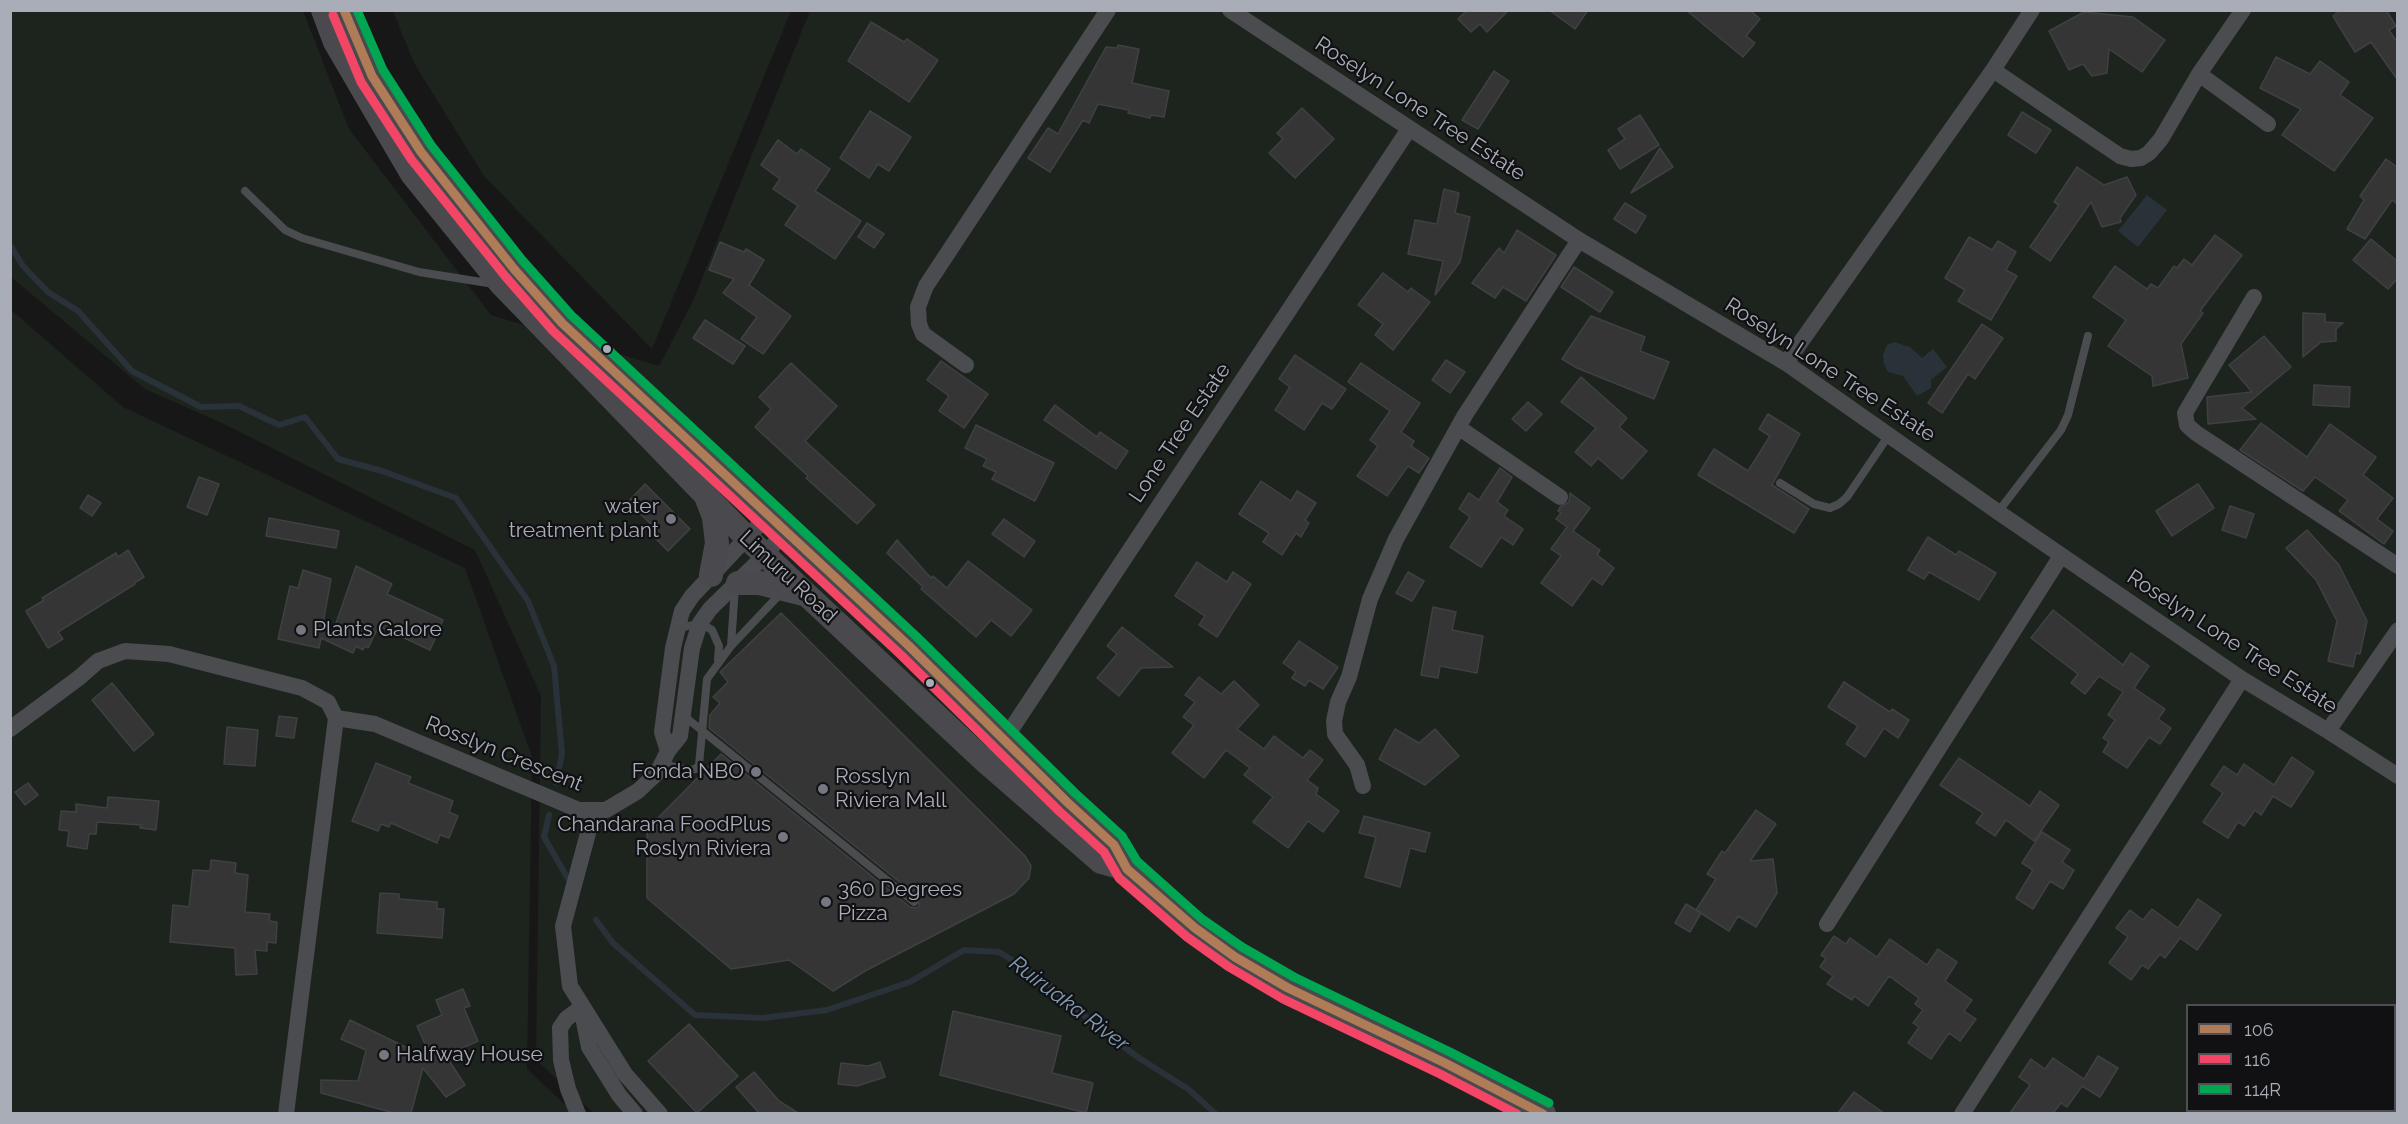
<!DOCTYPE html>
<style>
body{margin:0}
#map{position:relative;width:2408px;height:1124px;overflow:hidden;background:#171717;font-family:Raleway,sans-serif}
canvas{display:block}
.frame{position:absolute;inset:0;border:12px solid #a8adb8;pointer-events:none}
.legend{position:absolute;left:2186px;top:1004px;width:210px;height:108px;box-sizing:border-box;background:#111113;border:2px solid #4d4f55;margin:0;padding:8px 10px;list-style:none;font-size:18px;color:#a8adb8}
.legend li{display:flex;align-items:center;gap:12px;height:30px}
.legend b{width:30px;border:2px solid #4d4f55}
</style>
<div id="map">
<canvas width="2408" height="1124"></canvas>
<div class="frame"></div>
<ul class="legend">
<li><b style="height:8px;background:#b07c57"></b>106</li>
<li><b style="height:8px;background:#f34667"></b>116</li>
<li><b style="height:8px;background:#00a651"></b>114R</li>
</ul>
</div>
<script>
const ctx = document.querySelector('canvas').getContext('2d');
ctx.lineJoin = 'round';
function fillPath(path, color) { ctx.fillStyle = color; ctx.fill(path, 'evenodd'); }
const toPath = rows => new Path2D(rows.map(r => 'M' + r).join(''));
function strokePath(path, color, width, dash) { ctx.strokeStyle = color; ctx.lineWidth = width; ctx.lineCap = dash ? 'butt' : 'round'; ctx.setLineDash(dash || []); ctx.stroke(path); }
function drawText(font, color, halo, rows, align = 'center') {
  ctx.font = font + ' Raleway,sans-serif'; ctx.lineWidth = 4.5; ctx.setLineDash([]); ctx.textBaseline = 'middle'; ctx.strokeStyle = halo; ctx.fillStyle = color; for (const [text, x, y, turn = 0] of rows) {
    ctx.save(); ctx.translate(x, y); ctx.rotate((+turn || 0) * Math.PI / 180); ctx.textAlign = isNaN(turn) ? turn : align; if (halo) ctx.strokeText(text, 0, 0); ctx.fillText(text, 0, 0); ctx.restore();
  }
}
fillPath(toPath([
 [11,11,303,11,349,129,491,315,659,366,692,303,810,11,2397,11,2397,1113,594,1113,536,1060,541,696,475,550,224,424,145,389,11,277],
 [2188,1006,2394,1006,2394,1110,2188,1110],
 [393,11,791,11,652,349,484,176,414,63],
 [10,309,123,407,465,568,532,757,527,1069,574,1113,11,1113]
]), '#1d241e');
fillPath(toPath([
 [2147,195,2167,210,2138,247,2118,231],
 [1894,342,1910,347,1922,358,1933,349,1947,367,1931,380,1931,388,1917,396,1903,376,1888,372,1884,364,1883,355,1887,345]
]), '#2a3239');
strokePath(toPath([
 [10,245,23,266,48,292,78,311,132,371,201,407,239,406,279,425,305,417,338,459,382,471,456,498,528,601,554,666,562,754,556,783],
 [549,815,544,837,571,884],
 [596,920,613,943,695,1015,763,1018,827,1010,910,982,964,950,999,952,1044,980,1096,1026,1139,1058,1188,1089,1216,1114]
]), '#2a3239', 6);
const building = toPath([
 [1467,10,1509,10,1487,32,1480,24,1471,32,1458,19,1467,10],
 [1549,10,1588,10,1575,29,1549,10],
 [1686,10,1750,10,1760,19,1746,36,1755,43,1743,57,1686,10],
 [2341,10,2386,10,2396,26,2389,30,2397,42,2397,79,2371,42,2355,52,2333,16,2341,10],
 [2084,12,2133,17,2165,40,2142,72,2109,49,2107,73,2092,76,2083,64,2069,70,2049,31,2084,12],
 [871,22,904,42,907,39,938,60,909,102,848,61,871,22],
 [1118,45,1139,49,1132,83,1169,91,1164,117,1151,115,1150,118,1128,113,1129,110,1098,104,1089,123,1083,120,1050,172,1028,158,1048,128,1058,134,1106,47,1117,48,1118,45],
 [2276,57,2310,74,2320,61,2349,82,2340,95,2373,118,2334,171,2282,135,2301,109,2260,88,2276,57],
 [1494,71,1509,81,1478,129,1462,120,1494,71],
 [1302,108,1334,139,1295,178,1269,153,1283,139,1277,133,1302,108],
 [870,111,911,137,889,171,878,164,869,178,840,158,870,111],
 [2022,112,2051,130,2036,153,2008,135,2022,112],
 [1640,115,1659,145,1620,169,1608,150,1625,139,1618,129,1640,115],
 [778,140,797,154,801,149,830,169,815,191,861,221,835,259,785,225,798,206,773,189,780,179,761,165,778,140],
 [1660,148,1673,167,1631,193,1660,148],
 [2386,159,2397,167,2397,204,2392,200,2365,239,2347,229,2364,200,2360,196,2386,159],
 [2077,167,2104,185,2127,177,2136,195,2120,218,2121,222,2102,227,2091,202,2050,261,2030,247,2059,205,2054,202,2077,167],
 [1444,189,1459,193,1455,213,1470,217,1460,262,1435,295,1443,261,1408,254,1415,220,1437,224,1444,189],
 [1625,203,1646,216,1636,233,1614,219,1625,203],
 [867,223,884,234,874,248,858,237,867,223],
 [1517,230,1556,255,1526,301,1503,287,1495,298,1472,283,1499,248,1504,253,1517,230],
 [2215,235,2242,255,2200,311,2203,313,2181,344,2188,378,2153,386,2152,376,2108,346,2126,320,2093,297,2115,266,2147,289,2151,284,2158,288,2174,266,2177,268,2184,259,2192,265,2215,235],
 [1969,237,1992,250,1998,241,2016,252,2006,270,2017,276,1991,320,1958,301,1965,290,1945,278,1969,237],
 [2371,239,2397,261,2397,279,2388,289,2353,260,2371,239],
 [720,242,744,252,746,249,764,260,749,285,791,316,763,354,741,339,757,317,723,293,734,279,709,270,720,242],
 [1574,267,1613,292,1600,312,1561,287,1574,267],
 [1383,273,1408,292,1411,288,1430,302,1393,350,1375,335,1383,324,1358,305,1383,273],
 [2303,313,2325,314,2325,322,2343,323,2336,329,2336,341,2321,342,2303,357,2303,313],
 [1591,316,1645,337,1640,351,1669,362,1654,399,1577,368,1562,359,1591,316],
 [705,320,745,346,733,364,693,338,705,320],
 [1982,324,2003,338,1975,379,1968,374,1942,413,1928,403,1982,324],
 [2264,336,2291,367,2242,408,2256,419,2208,424,2207,397,2252,392,2229,365,2264,336],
 [1295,355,1346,389,1332,409,1322,403,1304,430,1275,410,1290,387,1279,379,1295,355],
 [1446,360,1465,372,1450,393,1432,380,1446,360],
 [941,361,988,394,964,428,939,411,949,396,927,380,941,361],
 [791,363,837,406,805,441,875,505,857,524,806,478,808,476,755,427,771,409,759,397,791,363],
 [1361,363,1420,403,1401,432,1414,441,1411,446,1429,458,1419,473,1408,466,1387,496,1357,476,1378,446,1370,440,1390,411,1348,382,1361,363],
 [1581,377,1627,418,1619,427,1647,451,1622,479,1598,458,1591,466,1575,452,1596,428,1561,402,1581,377],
 [2314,385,2350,387,2349,407,2313,405,2314,385],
 [1528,402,1542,414,1526,431,1512,419,1528,402],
 [1055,405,1097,437,1100,432,1128,451,1116,469,1044,420,1055,405],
 [1768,414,1800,434,1772,485,1809,509,1794,533,1698,475,1714,449,1748,471,1770,436,1759,429,1768,414],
 [2261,423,2307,457,2330,424,2376,457,2363,475,2393,498,2377,519,2393,531,2384,544,2339,511,2348,500,2315,477,2303,491,2240,450,2261,423],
 [976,425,1054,463,1035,501,992,479,996,472,983,466,987,459,965,448,976,425],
 [1500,468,1512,477,1497,502,1508,510,1504,516,1523,529,1513,545,1501,537,1481,567,1450,547,1470,517,1459,509,1469,493,1479,500,1500,468],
 [199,477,219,484,207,515,187,507,199,477],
 [1261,481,1291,501,1297,491,1316,503,1305,520,1309,523,1301,537,1296,533,1282,555,1263,542,1269,533,1239,514,1261,481],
 [645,484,690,529,668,551,650,533,655,528,628,502,645,484],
 [2198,484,2214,508,2172,536,2156,511,2198,484],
 [1570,493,1590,508,1573,531,1600,550,1597,555,1614,568,1602,585,1592,578,1572,606,1541,583,1561,556,1551,549,1567,527,1556,519,1561,513,1558,511,1560,507,1569,502,1570,493],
 [88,495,101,503,92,516,80,508,88,495],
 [2230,506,2254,514,2246,538,2222,530,2230,506],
 [269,518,339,531,336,548,266,536,269,518],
 [1004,519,1035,541,1024,557,992,534,1004,519],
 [2307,530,2339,565,2367,621,2360,654,2356,653,2353,667,2328,661,2337,621,2316,580,2286,548,2307,530],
 [1928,537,1956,555,1959,551,1996,573,1979,600,1929,572,1924,579,1908,570,1928,537],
 [897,540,931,578,933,576,947,588,968,561,1032,610,1011,636,991,620,976,637,921,589,923,587,887,553,897,540],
 [128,550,144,577,134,583,135,584,58,632,63,639,48,648,26,611,44,600,42,598,116,553,118,557,128,550],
 [1197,562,1227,582,1233,572,1251,584,1217,637,1199,625,1205,616,1175,596,1197,562],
 [356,566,392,584,387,594,443,620,430,650,379,626,368,648,365,646,363,650,356,646,353,653,321,638,319,648,278,639,290,586,298,588,303,570,331,579,323,623,335,626,356,566],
 [1408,572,1424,581,1412,601,1396,593,1408,572],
 [1433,607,1456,612,1452,630,1483,636,1477,673,1440,666,1438,678,1421,675,1433,607],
 [2053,610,2123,665,2131,653,2149,666,2134,688,2165,709,2158,719,2171,728,2160,744,2149,737,2127,768,2103,752,2109,742,2103,738,2115,720,2108,715,2123,692,2099,676,2085,694,2071,683,2078,674,2031,638,2053,610],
 [781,613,1025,856,1031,866,1029,878,1014,894,865,971,833,991,789,960,731,969,647,898,647,829,721,754,910,907,916,908,919,906,918,897,709,728,710,715,720,703,713,697,728,682,720,672,781,613],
 [1122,627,1173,667,1141,668,1119,696,1097,678,1117,654,1107,646,1122,627],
 [1299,641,1338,667,1323,689,1309,680,1305,686,1292,678,1296,672,1283,663,1299,641],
 [1199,677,1221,694,1234,681,1259,705,1237,729,1264,749,1274,736,1303,758,1310,750,1323,760,1307,780,1318,788,1316,794,1339,811,1323,832,1308,821,1288,848,1253,822,1273,797,1244,775,1250,768,1226,750,1204,778,1172,753,1194,725,1183,717,1195,702,1185,695,1199,677],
 [1844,682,1890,712,1892,709,1909,720,1898,738,1884,728,1865,757,1846,744,1858,726,1828,707,1844,682],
 [112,683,154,734,134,751,92,700,112,683],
 [279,716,297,718,294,738,276,736,279,716],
 [227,727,258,730,255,766,224,764,227,727],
 [1395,729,1419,743,1435,729,1459,756,1425,785,1379,759,1395,729],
 [2292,757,2314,772,2291,807,2273,796,2261,815,2255,810,2244,826,2238,822,2228,838,2203,822,2223,793,2211,785,2224,766,2237,775,2244,764,2274,785,2292,757],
 [1959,758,2030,806,2040,791,2059,805,2034,841,2006,820,1995,836,1976,823,1983,813,1940,785,1959,758],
 [376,763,411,777,408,783,453,801,449,812,458,816,449,838,440,835,437,843,391,823,389,827,381,824,378,831,352,821,376,763],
 [28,783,38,795,25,805,15,792,28,783],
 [108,797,159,801,156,830,140,828,141,825,97,822,96,834,89,834,87,849,67,846,69,831,59,830,61,811,76,812,76,804,107,808,108,797],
 [1756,810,1776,824,1750,861,1773,859,1777,893,1756,927,1738,916,1729,931,1696,910,1716,879,1707,874,1722,851,1725,853,1756,810],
 [1364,816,1430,833,1425,852,1410,848,1400,887,1365,877,1376,837,1359,833,1364,816],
 [2042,832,2070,850,2062,862,2074,870,2063,889,2050,881,2033,909,2016,898,2033,870,2022,863,2042,832],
 [211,860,236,863,235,873,248,875,245,912,270,914,269,921,277,922,276,943,267,942,267,951,255,950,257,974,236,975,235,948,170,942,173,905,189,907,193,870,210,871,211,860],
 [380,893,399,894,399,899,437,902,437,909,444,909,442,938,377,933,380,893],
 [2198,899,2221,915,2197,950,2180,938,2165,958,2160,954,2148,969,2142,965,2131,980,2109,963,2128,937,2116,928,2130,910,2143,920,2152,909,2178,928,2198,899],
 [1686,904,1701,913,1690,932,1675,923,1686,904],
 [1834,936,1846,944,1850,938,1877,957,1890,939,1927,965,1938,949,1957,962,1945,981,1972,1000,1964,1011,1976,1019,1960,1041,1949,1033,1931,1059,1908,1043,1919,1027,1913,1023,1923,1010,1915,1004,1919,998,1889,976,1868,1006,1854,996,1852,1000,1827,984,1833,976,1820,967,1826,958,1821,955,1834,936],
 [463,989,470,1006,464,1008,478,1041,451,1053,453,1057,448,1059,465,1085,446,1097,423,1068,411,1113,394,1113,321,1093,321,1080,358,1081,366,1050,341,1039,350,1020,432,1060,417,1026,442,1015,436,1000,463,989],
 [953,1011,1061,1036,1052,1073,1093,1083,1086,1113,940,1075,953,1011],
 [689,1024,738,1076,697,1113,648,1061,689,1024],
 [2098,1056,2118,1068,2100,1097,2082,1086,2067,1107,2061,1103,2053,1113,2010,1113,2030,1085,2019,1077,2031,1059,2045,1069,2053,1058,2084,1079,2098,1056],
 [880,1062,885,1077,857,1086,838,1084,841,1063,868,1066,880,1062],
 [754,1072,779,1101,798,1113,759,1113,736,1087,754,1072],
 [1854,1092,1884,1113,1838,1113,1854,1092]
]);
fillPath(building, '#353536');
strokePath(building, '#3f4043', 1.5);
strokePath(toPath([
 [245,191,285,230,302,238,419,272,494,284],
 [1780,483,1814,504,1830,508,1839,504,1847,497,1889,435],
 [1998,512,2061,430,2068,415,2088,336],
 [677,629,700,623,712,630,719,646,718,660],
 [731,646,735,587],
 [684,716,914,902],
 [662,764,688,770,696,769,699,765,707,679,731,646,781,593]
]), '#4b4c50', 8);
strokePath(toPath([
 [1230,10,1579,240,1786,363,1998,512,2242,679,2328,731,2398,776],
 [1993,70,2120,156,2131,159,2141,158,2149,153,2161,139,2199,74,2243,10],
 [2199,74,2268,124],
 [2254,297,2185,413,2187,425,2196,433,2398,566],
 [1786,363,1993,70,2032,10],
 [966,365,923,334,919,324,918,307,926,286,1108,10],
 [1458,427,1560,497],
 [336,718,375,724,579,810,606,810,638,791,657,773,668,751,680,736,692,648,700,623,710,609,765,555,786,530],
 [10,729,80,677,98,661,125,651,169,654,302,688,328,702,336,718,286,1114],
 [2328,731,2398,630],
 [668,751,662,732,673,648,682,611,692,596,769,514],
 [986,762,1004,740,1409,129],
 [1363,786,1357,765,1335,734,1334,721,1338,702,1349,677,1370,599,1396,539,1465,415,1579,240],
 [594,811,563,926,570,986,625,1074,660,1114],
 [1827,924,2061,556],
 [583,1017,589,1047,619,1095,635,1114],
 [578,1114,568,1089,561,1060,560,1028,566,1019,582,1007],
 [1962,1114,2242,679]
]), '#4b4c50', 16);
strokePath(toPath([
 [323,10,335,42,412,174,501,284,747,538,806,594,986,762,1101,862,1127,869],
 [344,10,372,76,421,152,514,269,562,323,909,646,1067,802,1114,845,1127,869,1195,928,1235,957,1288,988,1445,1063,1544,1114],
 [707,499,714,517,717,543,711,575],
 [738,583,760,583,804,594]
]), '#4a4a4e', 24);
strokePath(toPath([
 [344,10,372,76,421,152,514,269,562,323,909,646,1067,802,1114,845,1127,869,1195,928,1235,957,1288,988,1445,1063,1543,1114]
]), '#b07c57', 9);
strokePath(toPath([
 [333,15,361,82,411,159,505,276,553,331,901,655,1059,811,1104,852,1119,878,1187,937,1229,967,1283,999,1440,1074,1517,1114]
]), '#f34667', 9);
strokePath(toPath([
 [357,10,383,70,431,145,523,261,571,315,917,637,1075,793,1122,836,1137,861,1202,919,1242,947,1294,977,1450,1052,1549,1103]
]), '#00a651', 9);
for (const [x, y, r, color] of [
 [607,349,5,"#a8adb8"],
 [671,519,6,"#757880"],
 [301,630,6,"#757880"],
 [930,683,5,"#a8adb8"],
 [756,772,6,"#757880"],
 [823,789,6,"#757880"],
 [783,837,6,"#757880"],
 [826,902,6,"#757880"],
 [384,1055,6,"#757880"]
]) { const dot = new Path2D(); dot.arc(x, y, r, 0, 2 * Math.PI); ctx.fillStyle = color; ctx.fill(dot); strokePath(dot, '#111113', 2); }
drawText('21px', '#a8adb8', '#111113', [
 ["Roselyn Lone Tree Estate",1420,109,33],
 ["Roselyn Lone Tree Estate",1830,370,33],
 ["Lone Tree Estate",1180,433,-56],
 ["Limuru Road",788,577,43],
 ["Roselyn Lone Tree Estate",2232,642,33],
 ["Rosslyn Crescent",504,754,22]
]);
drawText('21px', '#a8adb8', '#111113', [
 ["water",659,507,"right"],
 ["treatment plant",659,531,"right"],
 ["Plants Galore",313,630],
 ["Fonda NBO",744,772,"right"],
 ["Rosslyn",835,777],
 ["Riviera Mall",835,801],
 ["Chandarana FoodPlus",771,825,"right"],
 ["Roslyn Riviera",771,849,"right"],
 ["360 Degrees",838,890],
 ["Pizza",838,914],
 ["Halfway House",396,1055]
], 'left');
drawText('italic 22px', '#7f9bb3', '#111113', [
 ["Ruiruaka River",1069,1004,37]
]);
</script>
